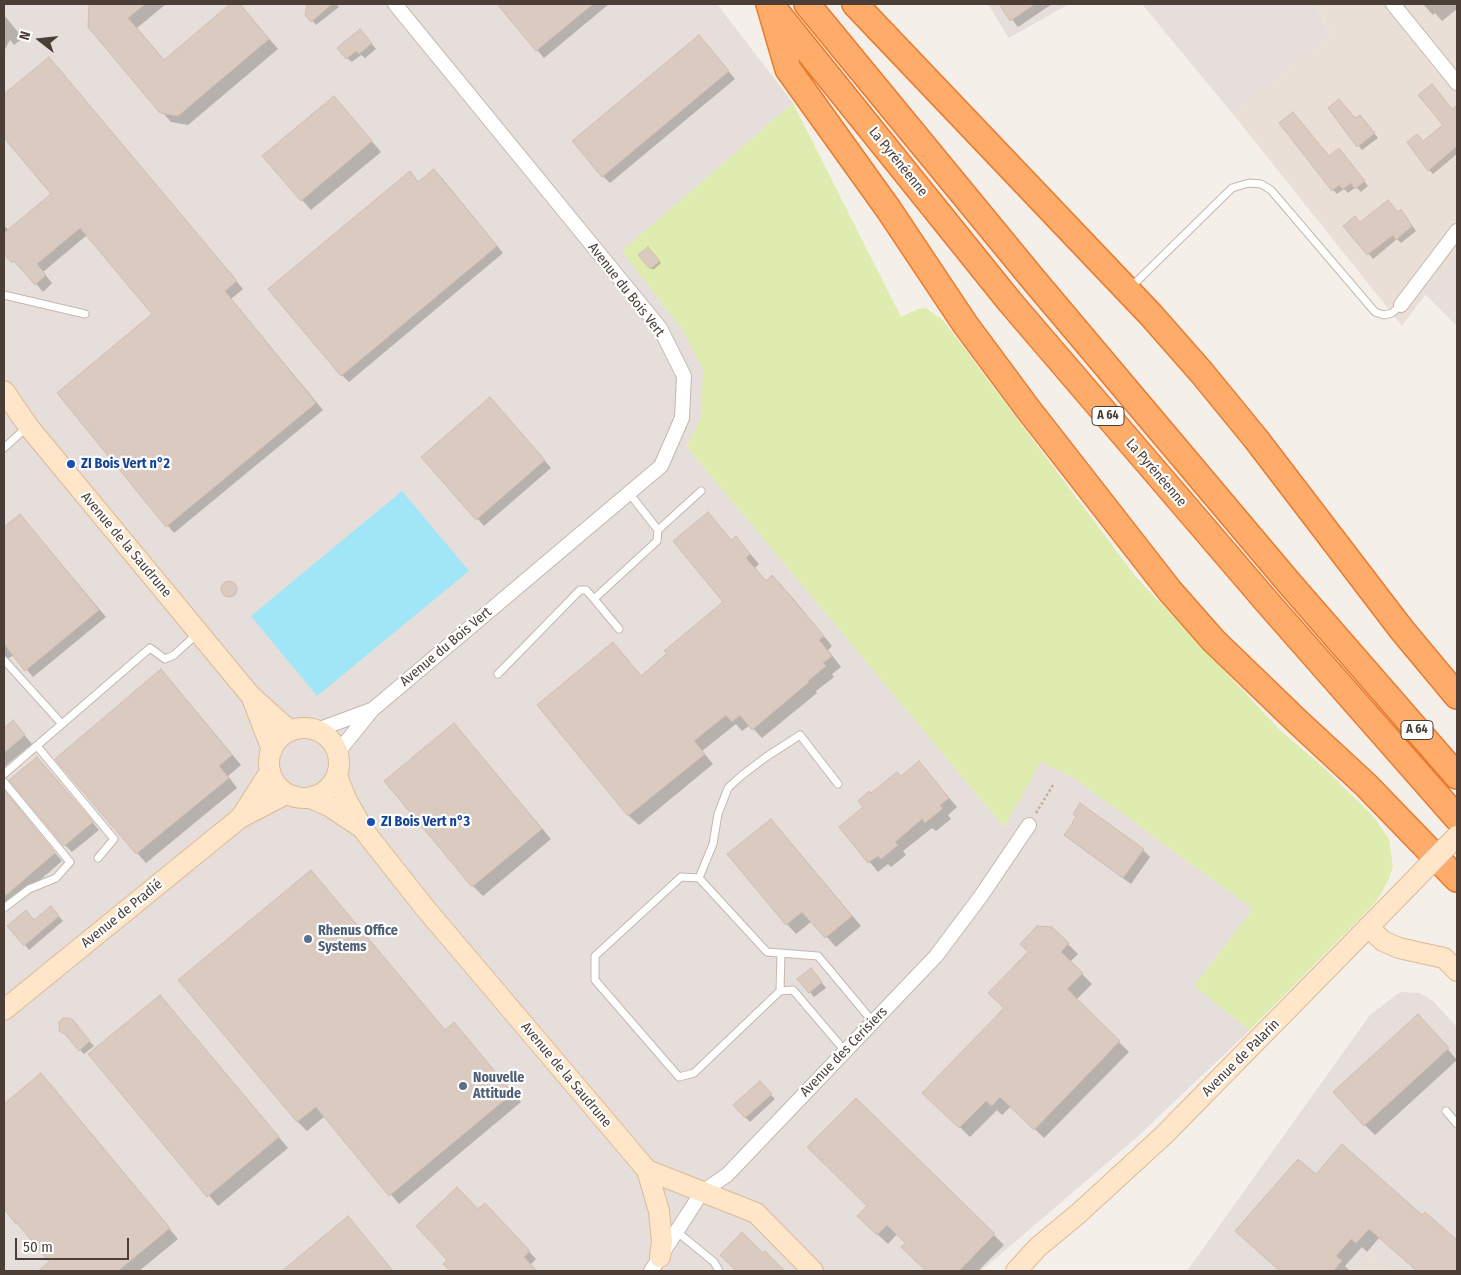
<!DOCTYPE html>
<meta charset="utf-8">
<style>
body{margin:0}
#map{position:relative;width:1461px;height:1275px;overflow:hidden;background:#f5efe9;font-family:"Fira Sans Condensed",sans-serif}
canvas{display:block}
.frame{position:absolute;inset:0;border:5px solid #4a3e36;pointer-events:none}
.north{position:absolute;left:15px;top:15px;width:50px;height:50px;-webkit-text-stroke:4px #fff;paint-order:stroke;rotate:286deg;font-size:14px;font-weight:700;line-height:20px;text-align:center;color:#4a3e36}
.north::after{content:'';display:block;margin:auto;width:18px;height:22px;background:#4a3e36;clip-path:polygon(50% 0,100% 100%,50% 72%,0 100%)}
.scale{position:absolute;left:15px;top:1238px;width:114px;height:22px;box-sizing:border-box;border:2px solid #4a3e36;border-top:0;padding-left:6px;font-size:15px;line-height:18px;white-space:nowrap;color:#4a3e36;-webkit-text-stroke:4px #fff;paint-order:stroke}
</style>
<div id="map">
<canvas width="1461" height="1275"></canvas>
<div class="frame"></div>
<div class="north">N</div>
<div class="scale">50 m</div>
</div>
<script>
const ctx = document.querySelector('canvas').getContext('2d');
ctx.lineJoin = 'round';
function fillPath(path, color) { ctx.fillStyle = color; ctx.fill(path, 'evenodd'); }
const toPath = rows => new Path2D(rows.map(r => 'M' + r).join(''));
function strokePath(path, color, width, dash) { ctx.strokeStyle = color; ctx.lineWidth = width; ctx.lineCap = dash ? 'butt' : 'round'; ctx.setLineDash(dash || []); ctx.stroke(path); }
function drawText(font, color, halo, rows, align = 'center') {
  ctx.font = font + ' "Fira Sans Condensed",sans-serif'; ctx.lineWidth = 4.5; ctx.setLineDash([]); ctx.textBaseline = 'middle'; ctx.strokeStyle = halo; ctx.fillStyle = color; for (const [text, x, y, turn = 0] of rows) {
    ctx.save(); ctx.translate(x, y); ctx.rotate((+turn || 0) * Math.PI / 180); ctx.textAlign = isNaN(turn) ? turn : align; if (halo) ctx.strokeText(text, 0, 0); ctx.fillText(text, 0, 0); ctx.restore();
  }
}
fillPath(toPath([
 [1315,4,1457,4,1457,252,1402,326,1232,113,1330,35],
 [1370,1252,1392,1271,1354,1271]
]), '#eadfd6');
fillPath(toPath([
 [4,4,717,4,793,103,622,251,684,332,704,369,701,418,687,447,1004,827,1040,761,1074,778,1253,909,1194,986,1250,1030,1136,1138,981,1271,4,1271],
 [988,4,1069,4,1009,38],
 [1142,4,1315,4,1330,35,1232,113],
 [1457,252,1457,326,1425,294],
 [1400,992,1420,993,1433,1001,1457,1027,1457,1271,1392,1271,1370,1252,1354,1271,1187,1271,1370,1015]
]), '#e5deda');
fillPath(toPath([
 [793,103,901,317,918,309,926,308,943,320,1136,577,1280,730,1322,766,1374,817,1389,839,1393,867,1388,881,1376,902,1250,1030,1194,986,1253,909,1074,778,1041,762,1004,827,687,447,701,418,703,369,684,332,622,251]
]), '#deecaf');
fillPath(toPath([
 [402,491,469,571,317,696,251,616]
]), '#a1e6f6');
fillPath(toPath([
 [91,4,166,4,137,28,165,61,232,4,239,4,278,49,188,125,171,122,89,27],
 [308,4,336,4,339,7,316,25,307,15],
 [498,4,609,4,544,58],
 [1000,4,1052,4,1018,27],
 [1423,4,1457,4,1457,9,1442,21,1435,13,1433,15],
 [4,15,23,38,14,45,10,40,4,51],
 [365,36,376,49,365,58,361,55,352,62,347,58],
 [706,44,735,79,610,183,603,176],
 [49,58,243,289,231,299,323,410,174,533,58,394,154,315,87,235,43,272,52,283,43,292,4,246,4,225,9,231,52,194,4,136,4,96],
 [1456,107,1457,154,1433,174,1429,170,1424,143,1444,125,1452,110],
 [344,108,381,152,311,210,302,200],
 [1329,108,1356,120,1364,120,1378,138,1362,150],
 [1344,154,1368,186,1361,192,1356,187,1348,193,1344,189,1337,194,1333,190,1329,157],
 [410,173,419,183,441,177,503,253,349,382,342,375],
 [1398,213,1405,215,1416,231,1401,243,1397,239,1373,259,1345,226],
 [648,249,661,263,653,270,640,256],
 [497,406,551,468,484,526,423,457],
 [708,513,732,541,736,538,745,548,759,564,755,568,767,582,772,577,791,596,832,646,828,650,841,667,832,674,834,677,816,691,817,693,762,738,750,725,742,731,736,724,702,751,713,764,639,825,629,816,539,705,623,654,641,676,725,602],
 [20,515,106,617,33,677,14,655,7,659,4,656,4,529],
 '223 590a7 7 0 1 1 14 0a7 7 0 1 1-14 0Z',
 [171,681,241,765,228,776,237,788,146,863,102,814,57,759],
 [13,722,32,744,4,767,4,729],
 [454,724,551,839,483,896,473,886],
 [919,763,957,807,948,815,951,819,936,831,932,828,903,851,906,855,891,867,888,864,878,872,841,828,865,808,871,795,901,778],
 [45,766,99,830,72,852,65,845],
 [4,791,62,861,9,907,4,902],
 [1081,805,1143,850,1150,857,1131,884,1073,842,1066,835,1077,817],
 [780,830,861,926,836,947,812,921,796,934,787,924],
 [311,871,446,1031,454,1023,521,1102,399,1204,325,1116,307,1131,298,1122,180,980],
 [55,912,63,921,29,950,25,945,35,921],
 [1052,928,1078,954,1070,962,1092,984,1076,1000,1129,1052,1044,1138,1011,1106,1002,1115,997,1110,970,1137,924,1092,1006,1008],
 [815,974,826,988,814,997,810,992],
 [160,996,288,1148,218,1206,90,1055],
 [68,1019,94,1046,84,1054,61,1030],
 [1428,1026,1457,1060,1375,1135,1365,1125],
 [41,1075,178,1239,139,1271,40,1271,51,1262,4,1207,4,1105],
 [759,1083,775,1099,750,1122,745,1117],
 [856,1099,1004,1245,978,1271,928,1271,903,1247,907,1243,897,1234,888,1244,858,1216,868,1206],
 [1316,1176,1422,1217,1425,1213,1457,1242,1457,1271,1417,1271,1379,1238,1367,1252,1362,1247,1345,1266,1350,1271,1280,1271,1236,1231],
 [485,1205,536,1259,530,1265,536,1271,452,1271,445,1264,478,1211],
 [348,1218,393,1271,284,1271]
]), '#0003');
const building = toPath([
 [89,4,145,4,128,18,164,60,230,4,240,4,269,39,178,116,160,113,88,27,89,4],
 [307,4,332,4,311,22,305,15,307,4],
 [497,4,593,4,536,51,497,4],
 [999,4,1035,4,1010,21,999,4],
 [360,29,372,43,359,54,356,51,346,59,337,48,360,29],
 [699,35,729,71,602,177,572,141,699,35],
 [49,57,237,281,225,291,316,403,166,527,57,393,152,314,80,228,37,264,46,275,35,285,14,261,12,263,4,254,4,233,51,194,4,138,4,94,49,57],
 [1432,84,1452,109,1457,105,1457,146,1428,171,1407,142,1417,134,1423,141,1443,125,1418,95,1432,84],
 [334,96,372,141,301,201,262,156,334,96],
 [1339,99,1355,118,1360,115,1375,133,1357,147,1328,108,1339,99],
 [1293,112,1329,156,1339,148,1365,181,1355,189,1351,183,1343,189,1339,185,1332,191,1279,123,1293,112],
 [434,169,497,246,341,376,268,289,410,171,418,182,434,169],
 [1388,200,1398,212,1401,209,1412,226,1396,240,1393,235,1367,255,1343,226,1355,216,1360,222,1388,200],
 [648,247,660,261,650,269,638,255,648,247],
 [490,397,545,460,476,520,421,457,490,397],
 [708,512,731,540,736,536,750,554,746,558,766,581,772,575,781,585,824,636,819,640,832,656,823,663,826,666,808,681,809,682,752,730,740,715,732,722,726,715,694,741,705,754,628,816,537,705,613,642,641,676,667,654,664,651,723,602,673,541,708,512],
 [20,514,99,610,25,671,4,644,4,527,20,514],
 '221 589a8 8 0 1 1 16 0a8 8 0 1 1-16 0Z',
 [161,669,232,755,219,766,229,778,136,854,55,759,161,669],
 [13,720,25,735,4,753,4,728,13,720],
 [454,723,542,829,472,887,384,781,454,723],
 [37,757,93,822,64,846,9,780,37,757],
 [919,761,949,798,940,805,942,809,925,823,922,819,895,842,898,845,881,859,878,856,868,863,839,827,863,807,858,801,869,791,871,793,897,772,901,776,919,761],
 [4,790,55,853,4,897,4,790],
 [1080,803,1144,849,1123,878,1064,835,1073,823,1072,822,1076,817,1073,814,1080,803],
 [771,819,852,916,825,938,802,912,786,925,727,854,771,819],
 [311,870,445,1030,454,1022,513,1093,389,1196,316,1107,297,1122,178,980,311,870],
 [51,906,59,916,24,946,7,926,26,910,34,920,51,906],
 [1037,926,1052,927,1069,943,1061,952,1083,973,1067,989,1120,1041,1034,1130,1000,1097,992,1106,986,1101,959,1128,922,1093,1004,1008,988,993,1028,952,1020,944,1037,926],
 [811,968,822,982,809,993,797,979,811,968],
 [160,995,279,1137,207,1197,88,1054,160,995],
 [1418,1014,1449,1048,1364,1126,1333,1092,1418,1014],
 [63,1018,69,1018,73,1020,90,1041,79,1051,65,1034,59,1031,59,1022,63,1018],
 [41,1073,170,1228,118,1271,38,1271,49,1262,17,1223,16,1224,4,1209,4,1104,41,1073],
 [760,1081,772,1094,745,1118,733,1105,760,1081],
 [856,1098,995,1234,959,1271,926,1271,901,1247,905,1243,887,1225,877,1235,857,1216,867,1206,807,1147,856,1098],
 [1342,1144,1422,1215,1425,1212,1457,1240,1457,1271,1417,1271,1369,1229,1356,1243,1351,1239,1336,1256,1342,1261,1333,1271,1280,1271,1235,1231,1298,1159,1316,1174,1342,1144],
 [457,1187,478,1209,485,1203,530,1251,524,1257,537,1271,450,1271,443,1264,447,1260,416,1226,457,1187],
 [348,1216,393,1271,282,1271,348,1216],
 [742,1232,763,1253,765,1251,785,1271,736,1271,720,1255,742,1232]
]);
fillPath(building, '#dbcac0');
strokePath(building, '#d3beb0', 1);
const lane = toPath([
 [1130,288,1232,188,1249,183,1261,184,1271,190,1375,312,1384,315,1392,313,1401,305],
 [4,295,85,314],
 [4,448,26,428],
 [629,493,658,530,701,491],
 [594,599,619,629],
 [4,660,62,724],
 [498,674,580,590,586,590,594,599,657,541,658,530],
 [37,746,114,839,98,858],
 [4,774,150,648,165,659,174,655,198,633],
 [4,782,70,862,56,878,29,889,4,908],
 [699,878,713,844,718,814,728,788,741,776,766,757,800,735,838,784],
 [780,991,781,954],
 [845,1051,793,990,780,991,694,1073,679,1077,595,980,595,956,681,877,699,878,767,952,818,956,873,1022],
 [1446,1111,1457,1124],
 [676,1231,714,1262,719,1271]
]);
const street = toPath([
 [1393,4,1457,83],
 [1401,305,1457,231],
 [317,730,371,710],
 [338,752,372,710,661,466,682,418,684,376,660,328,395,4],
 [651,1271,702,1192,727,1175,936,956,981,896,1029,825]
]);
const secondary = toPath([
 [4,391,28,426,251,696,290,731],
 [252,698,272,750],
 '269 763a35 35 0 1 1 70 0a35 35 0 1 1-70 0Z',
 [337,776,346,799,365,832,425,908,647,1170,756,1213,813,1271],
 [311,798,329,806,359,826],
 [241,817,270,772],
 [1368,927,1383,941,1399,948,1444,958,1457,971],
 [4,1010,240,818,286,794],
 [647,1170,659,1211,662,1241,660,1257],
 [1016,1271,1038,1247,1079,1213,1164,1135,1388,907]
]);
const highway = toPath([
 [769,4,788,69,889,210,965,324,1028,409,1170,591,1214,641,1299,723,1366,785,1457,879],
 [807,4,1033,279,1290,584,1457,776],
 [855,4,1151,315,1202,373,1256,439,1402,630,1457,696],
 [775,10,1010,302,1268,603,1457,818]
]);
strokePath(lane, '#c5b7ad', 9);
strokePath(street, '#c5b7ad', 16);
strokePath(secondary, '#dcba97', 22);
strokePath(highway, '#e97b2f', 28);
strokePath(toPath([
 [1036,813,1053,785]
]), '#c5ac9a', 2.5, [2.5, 2.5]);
strokePath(lane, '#fff', 7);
strokePath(street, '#fff', 14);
strokePath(secondary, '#ffe6c9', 20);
strokePath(highway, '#ffac6a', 25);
const secondaryBridge = toPath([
 [1388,907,1457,836]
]);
strokePath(secondaryBridge, '#dcba97', 22, []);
strokePath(secondaryBridge, '#ffe6c9', 20);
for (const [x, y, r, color] of [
 [71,464,5,"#1a4fb4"],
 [371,822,5,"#1a4fb4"],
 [308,939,5,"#5c6f8a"],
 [463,1086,5,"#5c6f8a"]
]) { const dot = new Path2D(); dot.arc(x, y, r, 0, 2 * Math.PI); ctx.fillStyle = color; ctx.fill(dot); strokePath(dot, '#fff', 2); }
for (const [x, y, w] of [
 [1108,416,32],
 [1417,730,32]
]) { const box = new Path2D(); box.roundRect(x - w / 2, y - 9.5, w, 19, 4); ctx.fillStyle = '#fff'; ctx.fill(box); strokePath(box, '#4a3e36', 1); }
drawText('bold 12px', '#4a3e36', null, [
 ["A 64",1108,416],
 ["A 64",1417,730]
]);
drawText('14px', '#4a3e36', '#fff', [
 ["La Pyrénéenne",898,162,51],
 ["Avenue du Bois Vert",626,290,52],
 ["La Pyrénéenne",1156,473,49],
 ["Avenue de la Saudrune",126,545,50],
 ["Avenue du Bois Vert",446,647,-40],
 ["Avenue de Pradié",122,914,-39],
 ["Avenue des Cerisiers",844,1052,-46],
 ["Avenue de Palarin",1241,1058,-45],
 ["Avenue de la Saudrune",566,1075,50]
]);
drawText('bold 14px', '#164399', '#fff', [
 ["ZI Bois Vert n°2",81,464],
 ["ZI Bois Vert n°3",381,822]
], 'left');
drawText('bold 14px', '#4e5e75', '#fff', [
 ["Rhenus Office",318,931],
 ["Systems",318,947],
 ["Nouvelle",473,1078],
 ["Attitude",473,1094]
], 'left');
</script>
